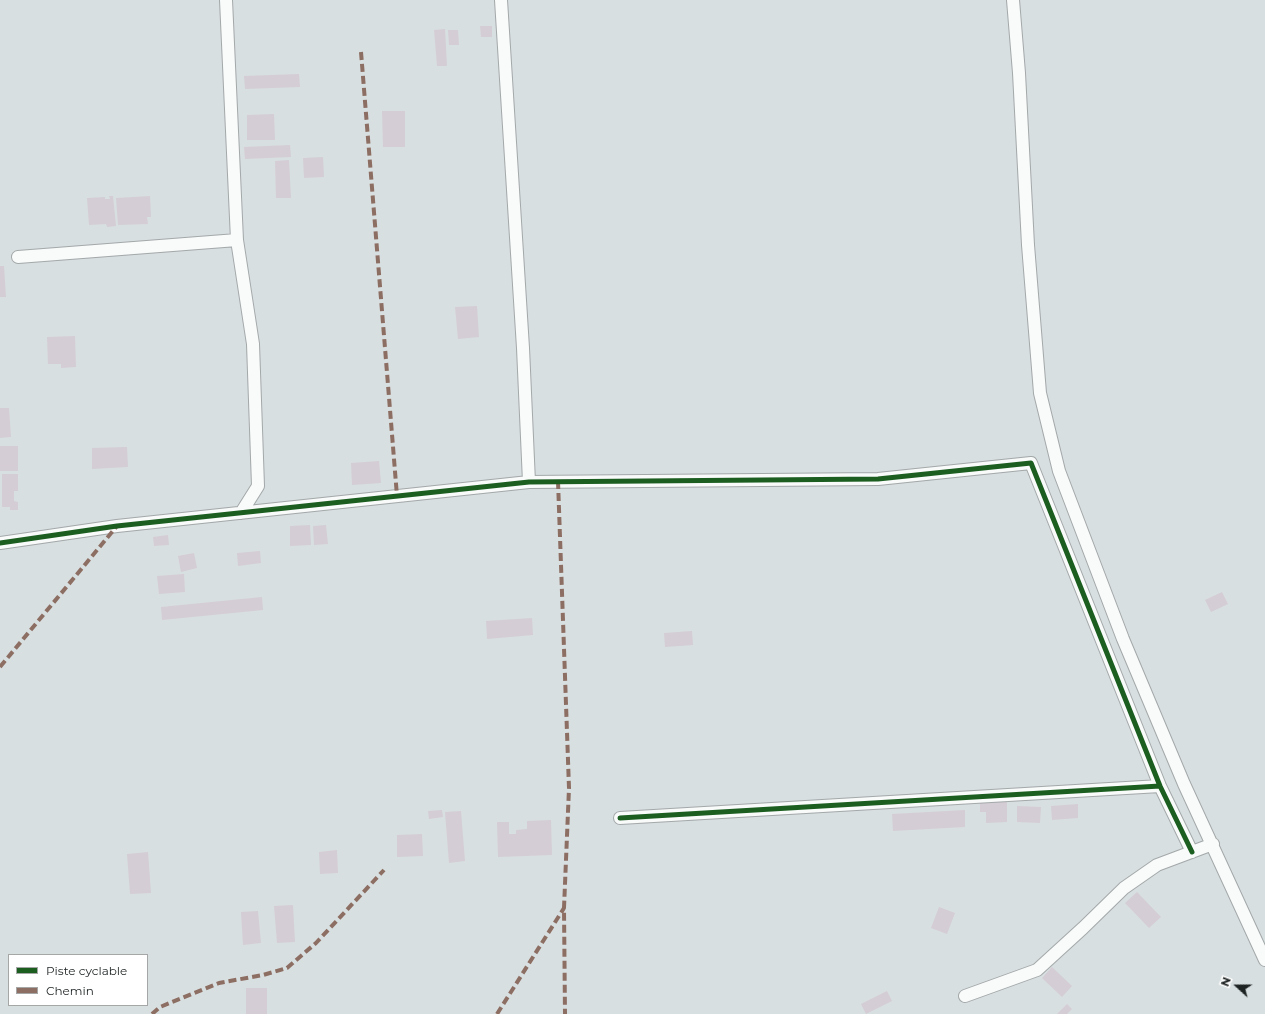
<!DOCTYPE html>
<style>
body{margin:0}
#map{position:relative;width:1265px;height:1014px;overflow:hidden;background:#d8dfe0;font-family:Montserrat,sans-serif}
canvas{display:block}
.legend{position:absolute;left:8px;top:954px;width:140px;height:52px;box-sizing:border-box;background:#fff;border:1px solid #a5a7a7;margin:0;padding:5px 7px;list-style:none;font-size:12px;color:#1d2222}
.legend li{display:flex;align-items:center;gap:8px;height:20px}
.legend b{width:20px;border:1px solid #a5a7a7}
.north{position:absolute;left:1217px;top:966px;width:40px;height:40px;-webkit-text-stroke:3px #fff;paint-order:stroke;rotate:291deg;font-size:11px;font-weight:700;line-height:16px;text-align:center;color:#1d2222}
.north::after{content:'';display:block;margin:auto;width:14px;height:18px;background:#1d2222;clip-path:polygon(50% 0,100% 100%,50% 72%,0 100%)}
</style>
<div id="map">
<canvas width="1265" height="1014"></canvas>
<ul class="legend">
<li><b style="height:5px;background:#1b5e20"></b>Piste cyclable</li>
<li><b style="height:5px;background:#8d6e63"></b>Chemin</li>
</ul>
<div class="north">N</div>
</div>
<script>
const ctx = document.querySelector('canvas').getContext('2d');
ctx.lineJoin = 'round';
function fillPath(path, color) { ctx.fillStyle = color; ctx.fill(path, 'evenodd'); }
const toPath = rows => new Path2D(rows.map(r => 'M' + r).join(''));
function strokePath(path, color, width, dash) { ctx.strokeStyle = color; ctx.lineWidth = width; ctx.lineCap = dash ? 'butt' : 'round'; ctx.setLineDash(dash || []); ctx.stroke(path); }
fillPath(toPath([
 [480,26,492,26,492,37,481,37],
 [445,29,447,66,437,66,434,30],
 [448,30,458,30,459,45,449,45],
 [299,74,300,87,245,89,244,76],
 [382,111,405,111,405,147,383,147],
 [274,114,275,140,247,140,247,115],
 [290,145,291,157,245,159,244,147],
 [323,157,324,177,304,178,303,158],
 [289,160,291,198,276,198,275,161],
 [109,196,113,196,116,226,107,227,106,224,89,225,87,198,105,197,105,199,110,199],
 [150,196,151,217,147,217,148,224,118,225,116,198],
 [0,266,4,266,6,297,0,297],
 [477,306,479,337,458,339,455,307],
 [75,336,76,367,61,368,61,364,48,364,47,337],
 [0,408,9,408,11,437,0,438],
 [0,446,18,446,18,471,0,471],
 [127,447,128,467,92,469,92,448],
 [379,461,381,483,352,485,351,463],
 [2,474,18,474,18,491,14,491,14,501,18,502,18,510,10,510,10,507,2,507],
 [310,525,311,545,290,546,290,526],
 [326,525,328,544,314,545,313,526],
 [168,535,169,545,154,546,153,537],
 [260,551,261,563,238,566,237,553],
 [194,553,197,568,181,572,178,556],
 [184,574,185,592,159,594,157,576],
 [1222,592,1228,604,1211,612,1205,600],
 [262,597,263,610,162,620,161,607],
 [532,618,533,635,487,639,486,621],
 [692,631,693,645,665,647,664,633],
 [1007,798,1007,822,986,823,986,812,980,812,980,800],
 [1078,804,1078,818,1052,820,1051,806],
 [1017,806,1041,807,1040,823,1017,822],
 [442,810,443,817,429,819,428,811],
 [965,810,965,827,893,831,892,814],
 [461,811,465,861,449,863,445,812],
 [551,820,552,855,498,857,497,822,509,822,509,834,516,834,516,830,527,829,527,821],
 [422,834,423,856,397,857,397,835],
 [337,850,338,873,320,874,319,852],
 [148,852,151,893,130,894,127,854],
 [1137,892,1161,917,1149,928,1125,903],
 [293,905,295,942,277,943,274,906],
 [939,907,955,913,947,934,931,928],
 [258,911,261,943,243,945,241,912],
 [1052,967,1072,986,1062,997,1042,978],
 [246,988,267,988,267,1014,246,1014],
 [887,991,892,1001,866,1014,861,1004],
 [1067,1004,1072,1009,1067,1014,1057,1014]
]), '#d4cdd5');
const minor = toPath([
 [226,0,237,240,253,344,258,486,241,513],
 [501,0,523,348,529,482],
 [1013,0,1019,73,1028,245,1040,393,1059,471,1123,639,1184,784,1265,960],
 [18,257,237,240],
 [0,543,117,526,529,482,878,479,1031,463,1160,786,1192,852],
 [620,818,1160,786],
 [965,996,1037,970,1083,928,1124,888,1157,865,1213,844]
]);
strokePath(minor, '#a3a8a9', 14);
strokePath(minor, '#f9fafa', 12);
strokePath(toPath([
 [361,52,397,496],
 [558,481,569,788,564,908,565,1014],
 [0,667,117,526],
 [152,1014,160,1007,219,983,263,975,287,968,316,943,384,870],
 [497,1014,564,908]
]), '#8d6e63', 4, [8, 4]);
strokePath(toPath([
 [0,543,117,526,529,482,878,479,1031,463,1160,786,1192,852],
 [620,818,1160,786]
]), '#1b5e20', 5);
</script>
